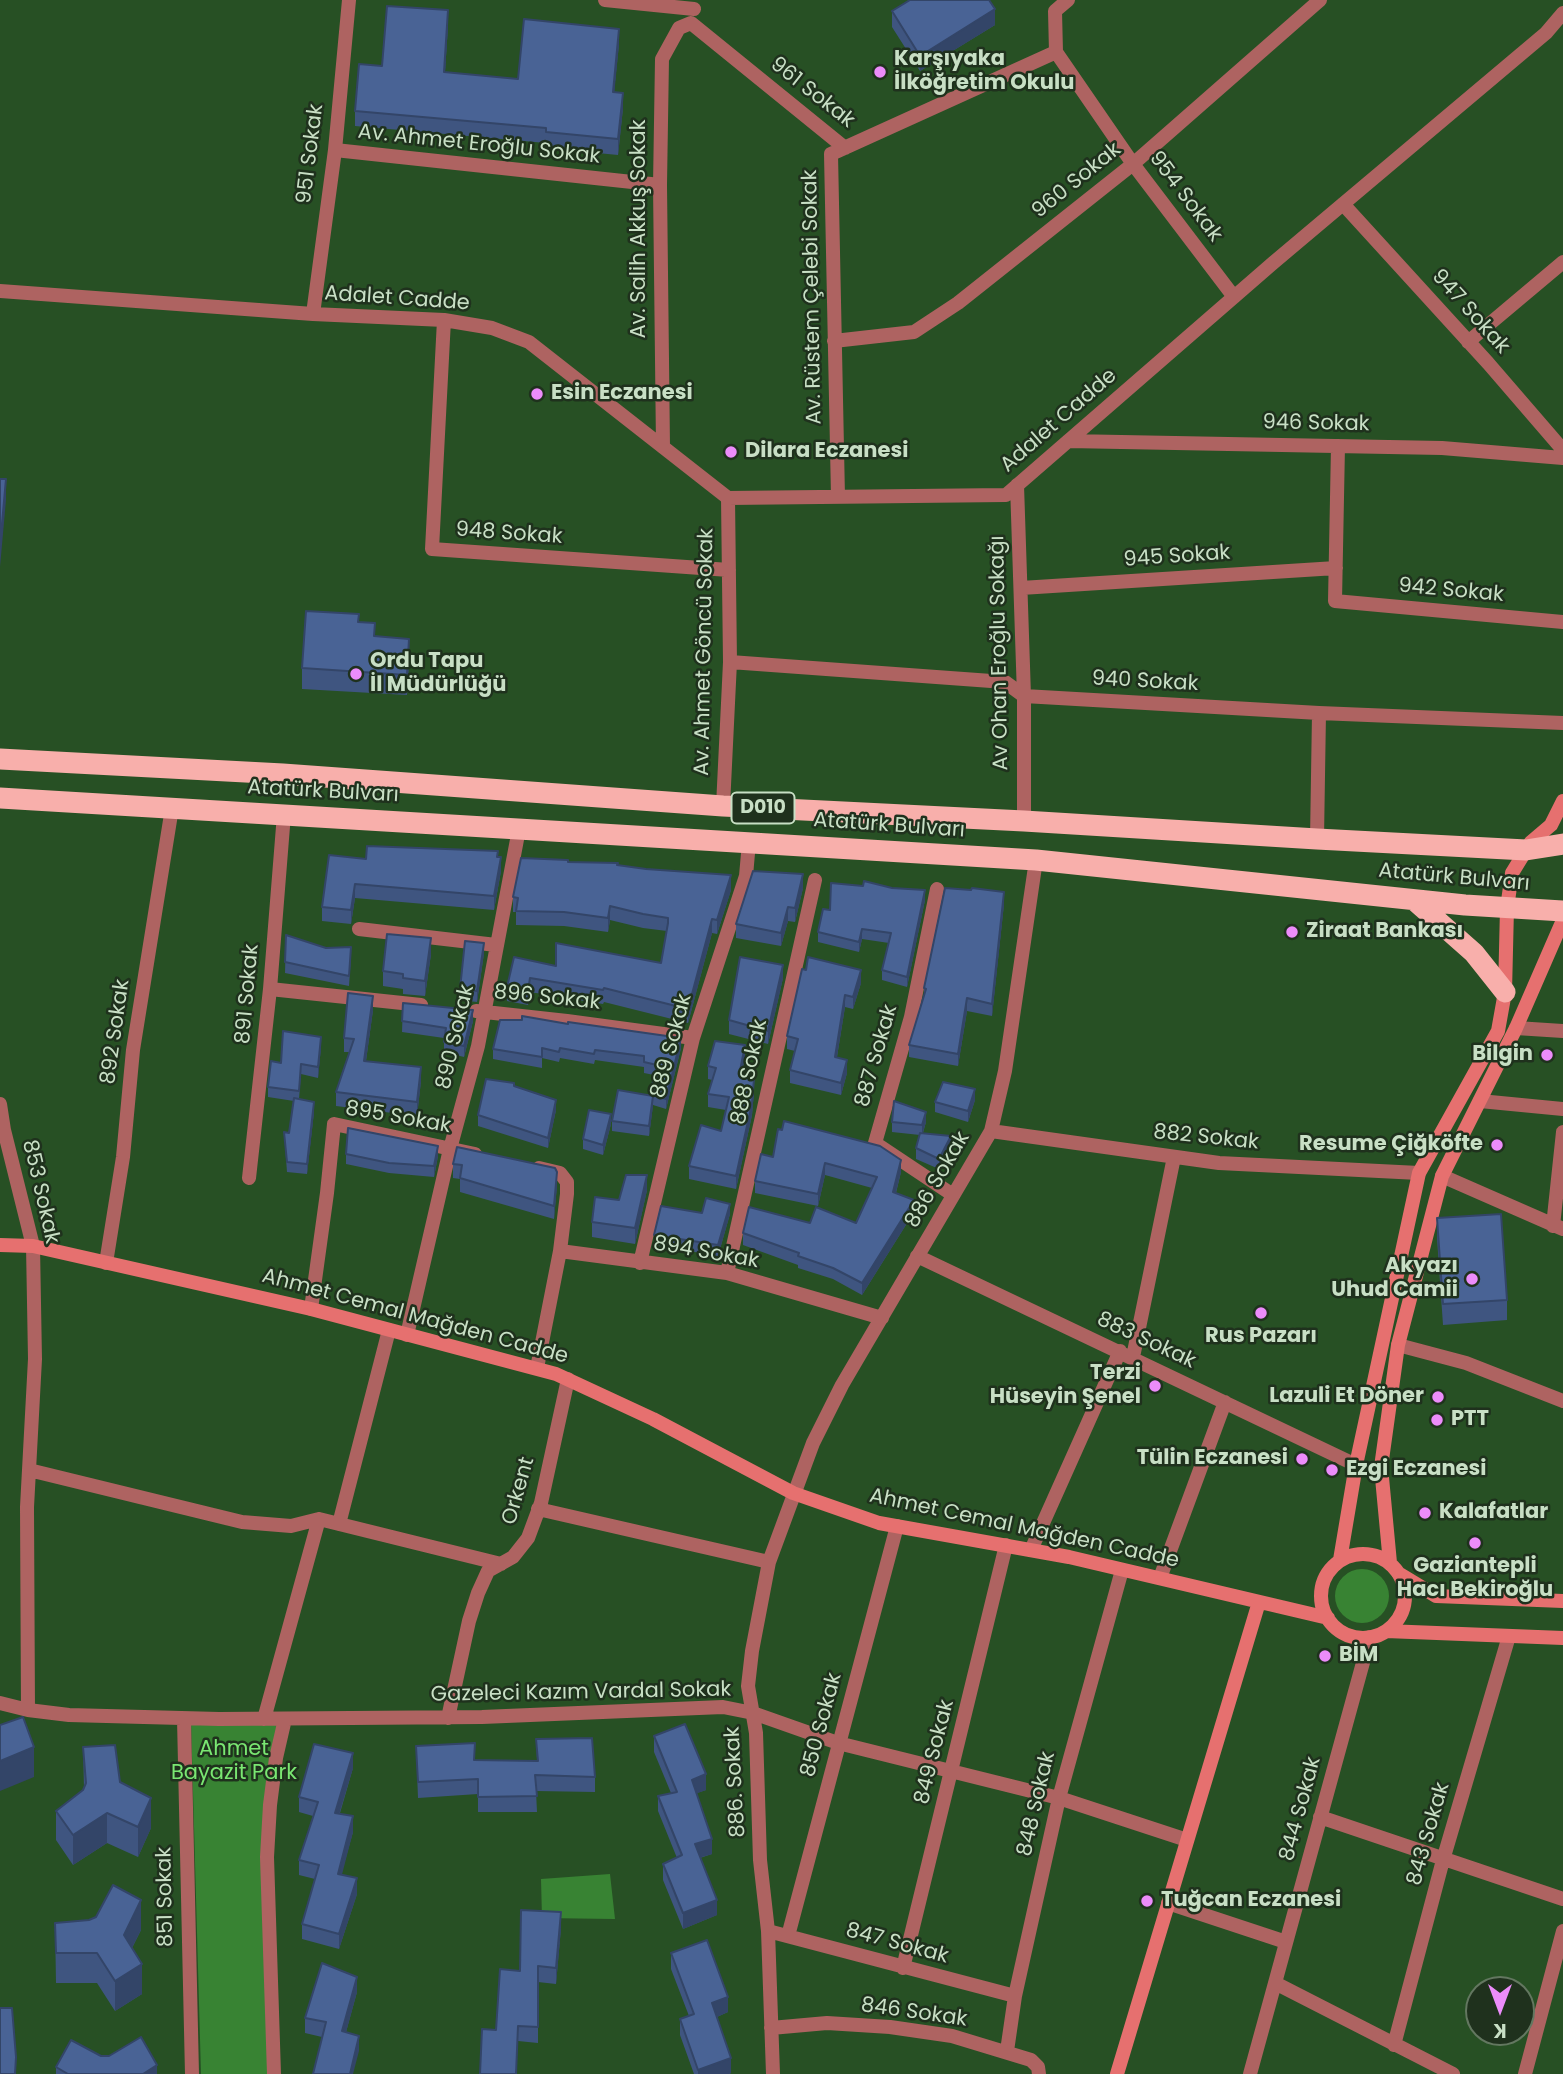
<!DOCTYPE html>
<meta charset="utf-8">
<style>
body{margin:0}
#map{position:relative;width:1563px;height:2074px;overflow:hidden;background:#275024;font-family:Poppins,sans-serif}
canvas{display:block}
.north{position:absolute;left:1465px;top:1976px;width:70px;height:70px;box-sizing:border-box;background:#1f311d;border:2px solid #637760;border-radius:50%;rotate:180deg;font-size:19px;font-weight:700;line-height:28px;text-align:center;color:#c8dfc5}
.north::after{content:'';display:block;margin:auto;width:24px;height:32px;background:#ec8cfa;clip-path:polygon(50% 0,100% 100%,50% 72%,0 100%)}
</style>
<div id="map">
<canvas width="1563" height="2074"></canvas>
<div class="north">K</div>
</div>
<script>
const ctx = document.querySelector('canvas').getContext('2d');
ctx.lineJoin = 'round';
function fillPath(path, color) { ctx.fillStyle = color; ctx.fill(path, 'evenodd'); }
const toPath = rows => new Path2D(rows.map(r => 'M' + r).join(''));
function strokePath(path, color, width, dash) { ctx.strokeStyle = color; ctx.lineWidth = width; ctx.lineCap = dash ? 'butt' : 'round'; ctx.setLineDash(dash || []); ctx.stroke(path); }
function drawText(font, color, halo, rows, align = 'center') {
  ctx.font = font + ' Poppins,sans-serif'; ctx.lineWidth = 5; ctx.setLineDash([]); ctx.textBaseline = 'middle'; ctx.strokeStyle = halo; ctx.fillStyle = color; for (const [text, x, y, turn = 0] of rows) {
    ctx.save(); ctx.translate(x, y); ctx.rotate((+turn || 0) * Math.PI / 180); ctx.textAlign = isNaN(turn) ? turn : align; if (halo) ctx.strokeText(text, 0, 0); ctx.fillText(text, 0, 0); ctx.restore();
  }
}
fillPath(toPath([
 '1335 1596a27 27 0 1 1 54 0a27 27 0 1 1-54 0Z',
 [285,1719,270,1805,276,2074,201,2074,191,1720],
 [610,1874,615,1919,542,1918,541,1879]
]), '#388333');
strokePath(toPath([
 [605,0,694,9],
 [691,23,845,148],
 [1056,52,1133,164,1234,297],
 [1056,52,1055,11,1068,0],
 [335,150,660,185],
 [1343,204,1488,363,1563,450],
 [0,291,313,314,444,320,492,328,529,342,728,498,1006,495,1273,263,1546,33,1563,13],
 [313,314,335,150,349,0],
 [444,320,432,549,729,570],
 [834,341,914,332,958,303,1133,164,1320,0],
 [1468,342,1563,262],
 [1068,441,1442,448,1563,458],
 [1338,446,1335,601,1563,622],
 [663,447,660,185,662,59,679,28,691,23],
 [1017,485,1024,696,1024,821],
 [838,497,831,154,1056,52],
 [1021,588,1336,568],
 [730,662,1005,682,1024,696,1319,713,1563,723],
 [723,806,730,662,728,498],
 [1317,839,1319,713],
 [937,889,911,1017,875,1143,953,1195],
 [359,929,496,945],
 [270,989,421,1005],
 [476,1011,567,1021,693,1038],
 [1516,1028,1563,1031],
 [1480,1101,1563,1109],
 [0,1104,4,1130,33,1246,35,1359,27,1507,28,1710],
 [991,1131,1219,1163,1419,1173],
 [1442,1176,1563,1229],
 [249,1178,270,989,284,814],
 [1553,1226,1563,1132],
 [560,1251,727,1273,882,1318],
 [917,1256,1356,1465],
 [106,1263,123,1157,133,1050,172,808],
 [640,1263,693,1038,746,876,749,842],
 [727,1273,815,880],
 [311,1309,327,1193,334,1124,475,1154],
 [407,1335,450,1149,478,1046,519,829],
 [1398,1345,1466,1363,1563,1401],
 [1133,1357,1174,1157],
 [537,1368,560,1251,567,1194,567,1182,560,1173,539,1168],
 [29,1470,242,1522,291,1526,319,1519,501,1564],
 [538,1509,769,1562],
 [339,1524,389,1330],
 [1031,1550,1120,1351],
 [1160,1578,1225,1402],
 [0,1703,28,1710,69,1715,219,1719,482,1717,723,1707,753,1713,838,1743,1059,1798,1187,1840],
 [448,1718,469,1621,478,1593,488,1571,513,1557,528,1538,541,1503,568,1379],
 [184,1719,192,2074],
 [264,1719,319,1519],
 [1320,1817,1563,1899],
 [1168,1903,1286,1942],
 [768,1931,1015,1996],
 [788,1936,897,1526],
 [903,1968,1006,1545],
 [1275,1983,1453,2074],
 [771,2028,827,2023,890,2027,952,2036,1031,2060,1038,2067,1039,2074],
 [1394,2045,1443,1860,1509,1636],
 [1007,2051,1015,1996,1059,1798,1122,1570],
 [274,2074,267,1857,270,1805,276,1758,285,1719],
 [773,2074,768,1931,760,1860,756,1733,748,1686,752,1651,769,1562,813,1443,842,1385,991,1131,1005,1071,1036,860],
 [1250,2074,1370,1637],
 [1525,2074,1563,1931]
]), '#ae6361', 14);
strokePath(toPath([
 [0,1245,33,1246,311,1309,556,1374,653,1419,793,1493,879,1523,1069,1557,1328,1618],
 '1321 1596a42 42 0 1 1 84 0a42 42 0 1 1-84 0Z',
 [1340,1560,1356,1465,1419,1173,1498,1031,1505,992,1507,908,1512,873,1531,842,1551,825,1563,801],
 [1390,1563,1381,1467,1398,1345,1442,1176,1516,1028,1563,920],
 [1398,1573,1436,1596,1563,1601],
 [1386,1631,1563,1638],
 [1117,2074,1259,1602]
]), '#e6706f', 14);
strokePath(toPath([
 [0,759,283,774,723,806,1024,821,1317,839,1526,850,1563,844],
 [0,798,1036,860,1465,905,1563,911],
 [1414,900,1474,953,1505,992]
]), '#f8afab', 21);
fillPath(toPath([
 [892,11,995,25,920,71,892,27],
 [448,26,445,72,518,79,619,44,614,92,623,108,618,155,546,148,546,143,355,126,355,111,382,66],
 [359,622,375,636,409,659,407,695,302,689,302,668],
 [498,857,501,871,494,910,355,898,351,924,322,921,322,907,366,859],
 [568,862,618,865,731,890,717,934,712,933,688,1023,604,1002,603,1004,530,992,528,1005,507,1001,507,987,556,966,661,963,667,931,643,928,610,920,608,932,564,926,516,925,516,912,513,912,513,897],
 [803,888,795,922,788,921,781,946,736,938,736,924],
 [925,900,907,987,882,980,882,970,889,943,862,939,859,952,818,942,818,932,830,910],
 [1004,904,992,1016,967,1011,958,1066,909,1057,909,1045,924,995,924,988],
 [286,935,351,957,349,986,285,973],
 [484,953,477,1002,460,1000,460,989],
 [431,954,425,996,403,994,403,989,383,986,383,971],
 [783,978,768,1044,729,1034,729,1020],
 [861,983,853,1009,845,1007,837,1057,847,1073,841,1095,790,1083,790,1070,795,1051,787,1049,787,1036],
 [403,1003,473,1021,464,1057,444,1052,444,1038,402,1032],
 [373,1010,366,1061,421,1081,417,1116,336,1106,336,1092,349,1052,344,1052,344,1038],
 [500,1020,681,1048,666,1109,653,1105,649,1136,612,1131,612,1121,650,1095,654,1075,644,1073,644,1067,595,1060,594,1064,560,1058,559,1062,542,1058,542,1068,493,1059,493,1049],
 [321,1047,318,1078,301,1074,299,1099,314,1112,307,1174,287,1172,284,1132,289,1133,294,1101,268,1097,268,1087,281,1063],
 [745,1057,741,1076,754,1091,752,1115,736,1189,689,1179,689,1166,721,1131,726,1110,708,1107,708,1094,712,1080,708,1079,708,1066],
 [975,1100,968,1122,935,1112,935,1102],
 [556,1110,548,1148,478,1126,478,1115],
 [892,1122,926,1122,923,1133,951,1147,939,1169,916,1159,916,1148,920,1135,892,1132],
 [611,1124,603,1155,583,1149,583,1139],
 [457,1147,557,1185,554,1219,460,1192,460,1179,453,1178,453,1164],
 [346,1154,438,1156,434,1177,389,1173,346,1164],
 [773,1157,901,1172,896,1193,914,1212,862,1295,833,1279,798,1268,798,1265,743,1245,743,1233,810,1223,856,1223,872,1188,825,1175,818,1206,755,1193,755,1181],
 [647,1190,635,1244,592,1237,592,1222,619,1200],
 [702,1213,730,1214,718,1256,654,1245,654,1235],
 [1437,1218,1507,1300,1507,1320,1443,1325,1437,1238],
 [654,1736,706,1790,697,1793,712,1854,700,1858,717,1915,683,1929,663,1880,663,1864,677,1858,658,1811,658,1796,671,1793,654,1752],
 [536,1739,595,1777,595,1792,536,1791,537,1812,478,1812,478,1794,418,1798,416,1746,475,1760,537,1761],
 [83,1747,120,1782,151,1828,138,1857,107,1843,73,1865,56,1840,56,1811,83,1790,84,1788],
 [353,1768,340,1813,353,1832,341,1875,357,1894,339,1949,302,1939,302,1924,315,1879,299,1875,299,1860,313,1816,299,1812,299,1797],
 [55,1923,141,1930,132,1948,142,1994,115,2011,97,1983,56,1983],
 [561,1928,556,1984,538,1982,538,2043,518,2041,496,2030,520,1971],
 [671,1953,728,2012,717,2017,731,2073,729,2074,694,2074,680,2035,680,2019,689,2016,671,1969],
 [357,1992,346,2032,359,2051,322,2037,305,2033,305,2018],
 [101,2056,157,2074,56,2074,56,2067]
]), '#3f5580');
fillPath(toPath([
 [995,9,995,25,920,71,920,56],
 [448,10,448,26,444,87,444,72],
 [619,29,619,44,613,107,613,92],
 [623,93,623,108,618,155,618,139],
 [6,479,6,500,0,567,0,546],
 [409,639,409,659,407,695,407,675],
 [501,857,501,871,494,910,494,896],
 [803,874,803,888,795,922,795,908],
 [731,875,731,890,717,934,717,920],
 [355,884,355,898,351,924,351,910],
 [925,890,925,900,907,987,907,977],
 [1004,892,1004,904,992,1016,992,1004],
 [610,906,610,920,608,932,608,918],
 [788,907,788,921,781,946,781,933],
 [712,919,712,933,688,1023,688,1009],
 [862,929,862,939,859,952,859,942],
 [431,938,431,954,425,996,425,981],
 [484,943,484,953,477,1002,477,991],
 [783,965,783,978,768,1044,768,1031],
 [861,970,861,983,853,1009,853,997],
 [530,978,530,992,528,1005,528,991],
 [845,995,845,1007,835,1069,835,1057],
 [373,996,373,1010,364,1075,364,1061],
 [967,998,967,1011,958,1066,958,1054],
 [473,1010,473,1021,464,1057,464,1046],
 [321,1037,321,1047,318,1078,318,1067],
 [681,1038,681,1048,666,1109,666,1099],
 [745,1045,745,1057,739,1089,739,1076],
 [847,1060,847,1073,841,1095,841,1083],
 [421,1067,421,1081,417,1116,417,1102],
 [754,1079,754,1091,752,1115,736,1189,736,1176],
 [975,1089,975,1100,968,1122,968,1111],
 [653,1096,653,1106,649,1136,649,1126],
 [556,1100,556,1110,548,1148,548,1138],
 [314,1102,314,1112,307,1174,307,1164],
 [926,1112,926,1122,922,1135,922,1125],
 [611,1114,611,1124,603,1155,603,1145],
 [951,1136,951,1147,939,1169,939,1159],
 [438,1146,438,1156,434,1177,434,1166],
 [901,1160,901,1172,893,1204,893,1192],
 [825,1163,825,1175,818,1206,818,1194],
 [557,1172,557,1185,554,1219,554,1206],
 [647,1175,647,1190,635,1244,635,1228],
 [914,1200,914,1212,862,1295,862,1283],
 [730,1204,730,1214,718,1256,718,1245],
 [34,1747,34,1777,0,1791,0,1761],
 [353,1753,353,1768,335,1828,335,1813],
 [706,1774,706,1790,692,1795,692,1780],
 [151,1798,151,1828,138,1857,138,1827],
 [107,1813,107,1843,73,1865,73,1835],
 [353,1816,353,1832,338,1890,338,1874],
 [712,1839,712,1854,695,1859,695,1844],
 [357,1878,357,1894,339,1949,339,1934],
 [141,1900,141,1930,124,1964,124,1935],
 [717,1900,717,1915,683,1929,683,1913],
 [561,1912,561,1928,556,1984,556,1968],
 [142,1964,142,1994,115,2011,115,1981],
 [357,1977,357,1992,342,2047,342,2031],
 [728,1997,728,2012,712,2019,712,2003],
 [359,2036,359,2051,353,2074,350,2074],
 [731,2058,731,2073,729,2074,698,2074,698,2070],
 [157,2065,157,2074,143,2074]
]), '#334568');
const building = toPath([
 [910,0,989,0,995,9,920,56,892,11,910,0],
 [387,6,448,10,444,72,518,79,524,19,619,29,613,92,623,93,618,139,546,132,546,128,355,111,359,64,382,66,387,6],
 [0,479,6,479,0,546,0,479],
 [306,611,359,614,358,622,375,623,374,636,409,639,407,675,302,668,306,611],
 [367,846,498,851,497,857,501,857,494,896,355,884,351,910,322,907,329,855,366,859,367,846],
 [521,858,568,860,568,862,618,863,617,865,646,869,731,875,717,920,712,919,688,1009,604,988,603,990,530,978,528,991,507,987,514,957,556,966,556,943,661,963,668,923,668,918,643,914,610,906,608,918,564,912,516,911,518,898,513,897,521,858],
 [753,871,803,874,795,908,788,907,781,933,736,924,753,871],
 [864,881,892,888,925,890,907,977,882,970,891,933,862,929,859,942,818,932,823,909,830,910,831,883,863,886,864,881],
 [945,888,971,890,972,888,1004,892,992,1004,967,998,958,1054,909,1045,926,989,924,988,945,888],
 [387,934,431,938,425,981,403,978,403,974,383,971,387,934],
 [286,935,326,948,351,947,349,976,285,962,286,935],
 [465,941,484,943,477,991,460,989,465,941],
 [740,957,783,965,768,1031,729,1020,740,957],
 [808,957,861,970,853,997,845,995,835,1057,847,1060,841,1083,790,1070,798,1039,787,1036,802,969,806,970,808,957],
 [348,993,373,996,364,1061,421,1067,417,1102,336,1092,354,1039,344,1038,348,993],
 [403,1003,473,1010,464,1046,444,1042,446,1028,402,1021,403,1003],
 [522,1016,568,1024,568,1022,681,1038,666,1099,650,1094,657,1065,644,1062,644,1056,595,1050,594,1054,560,1048,559,1052,542,1048,542,1057,493,1049,500,1020,522,1020,522,1016],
 [283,1031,321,1037,318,1067,301,1064,299,1091,268,1087,271,1061,281,1063,283,1031],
 [715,1041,745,1045,739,1076,754,1079,752,1103,736,1176,689,1166,701,1125,721,1131,729,1097,708,1094,716,1068,708,1066,715,1041],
 [486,1079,514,1083,514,1086,556,1100,548,1138,478,1115,486,1079],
 [943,1082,975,1089,968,1111,935,1102,943,1082],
 [618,1090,653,1096,649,1126,612,1121,618,1090],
 [294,1098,314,1102,307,1164,287,1162,284,1132,289,1133,294,1098],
 [894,1101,926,1112,922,1125,892,1122,894,1101],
 [589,1110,611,1114,603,1145,583,1139,589,1110],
 [784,1121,880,1146,901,1160,893,1192,914,1200,862,1283,833,1268,798,1256,799,1253,743,1233,749,1207,810,1223,816,1207,856,1223,877,1177,825,1163,818,1194,755,1181,761,1154,773,1157,778,1129,782,1130,784,1121],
 [348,1128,438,1146,434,1166,389,1163,346,1154,348,1128],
 [920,1133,951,1136,939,1159,916,1148,920,1133],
 [457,1147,555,1168,557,1172,554,1206,460,1178,462,1165,453,1164,457,1147],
 [626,1175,647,1175,635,1228,592,1222,595,1197,619,1200,626,1175],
 [706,1198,730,1204,718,1245,654,1235,661,1206,702,1213,706,1198],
 [1501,1214,1507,1300,1443,1304,1437,1218,1501,1214],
 [23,1717,34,1747,0,1761,0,1725,23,1717],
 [685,1724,706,1774,692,1780,712,1839,695,1844,717,1900,683,1913,663,1864,682,1855,658,1796,677,1792,654,1736,685,1724],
 [592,1738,595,1777,535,1775,537,1796,478,1797,478,1779,418,1782,416,1746,475,1743,474,1760,538,1761,536,1739,592,1738],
 [314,1744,353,1753,335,1813,353,1816,338,1874,357,1878,339,1934,302,1924,319,1865,299,1860,318,1802,299,1797,314,1744],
 [115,1745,120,1782,151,1798,138,1827,107,1813,73,1835,56,1811,83,1790,86,1783,83,1747,115,1745],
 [113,1885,141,1900,124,1935,142,1964,115,1981,97,1953,56,1953,55,1923,89,1920,96,1917,113,1885],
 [521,1910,561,1912,556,1968,538,1966,538,2027,518,2026,516,2074,480,2074,482,2029,496,2030,500,1969,520,1971,521,1910],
 [707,1940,728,1997,712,2003,731,2058,698,2070,680,2019,694,2014,671,1953,707,1940],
 [322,1963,357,1977,342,2031,359,2036,350,2074,313,2074,326,2022,305,2018,322,1963],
 [0,2008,12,2008,16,2057,15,2074,0,2074,0,2008],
 [141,2037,157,2065,143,2074,68,2074,56,2067,71,2040,101,2056,109,2056,141,2037]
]);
fillPath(building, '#496395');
strokePath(building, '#334568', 2);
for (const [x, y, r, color] of [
 [880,72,7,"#ec8cfa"],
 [537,394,7,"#ec8cfa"],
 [731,452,7,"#ec8cfa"],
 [356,674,7,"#ec8cfa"],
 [1292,932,7,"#ec8cfa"],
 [1547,1055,7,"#ec8cfa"],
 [1497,1145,7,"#ec8cfa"],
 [1472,1279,7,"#ec8cfa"],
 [1261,1313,7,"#ec8cfa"],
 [1155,1386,7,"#ec8cfa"],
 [1438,1397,7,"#ec8cfa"],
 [1437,1420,7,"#ec8cfa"],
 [1302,1459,7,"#ec8cfa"],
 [1332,1470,7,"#ec8cfa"],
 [1425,1513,7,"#ec8cfa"],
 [1475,1543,7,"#ec8cfa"],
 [1325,1656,7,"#ec8cfa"],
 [1147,1901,7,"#ec8cfa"]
]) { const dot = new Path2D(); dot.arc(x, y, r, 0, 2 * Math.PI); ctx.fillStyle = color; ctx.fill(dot); strokePath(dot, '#1f311d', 2.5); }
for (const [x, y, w] of [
 [763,808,63]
]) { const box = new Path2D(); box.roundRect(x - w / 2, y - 15.5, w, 31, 5); ctx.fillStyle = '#1f311d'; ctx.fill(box); strokePath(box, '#c8dfc5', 2); }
drawText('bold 19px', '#c8dfc5', null, [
 ["D010",763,808]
]);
drawText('bold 21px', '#c8dfc5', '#1f311d', [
 ["Karşıyaka",894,60],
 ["İlköğretim Okulu",894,84],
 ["Esin Eczanesi",551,394],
 ["Dilara Eczanesi",745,452],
 ["Ordu Tapu",370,662],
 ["İl Müdürlüğü",370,686],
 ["Ziraat Bankası",1306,932],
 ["Bilgin",1533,1055,"right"],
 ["Resume Çiğköfte",1483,1145,"right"],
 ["Akyazı",1458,1267,"right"],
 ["Uhud Camii",1458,1291,"right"],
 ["Rus Pazarı",1261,1337,"center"],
 ["Terzi",1141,1374,"right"],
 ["Hüseyin Şenel",1141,1398,"right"],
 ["Lazuli Et Döner",1424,1397,"right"],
 ["PTT",1451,1420],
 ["Tülin Eczanesi",1288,1459,"right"],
 ["Ezgi Eczanesi",1346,1470],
 ["Kalafatlar",1439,1513],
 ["Gaziantepli",1475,1567,"center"],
 ["Hacı Bekiroğlu",1475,1591,"center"],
 ["BİM",1339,1656],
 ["Tuğcan Eczanesi",1161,1901]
], 'left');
drawText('21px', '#c8dfc5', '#1f311d', [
 ["961 Sokak",812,93,38],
 ["Av. Ahmet Eroğlu Sokak",479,145,6],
 ["951 Sokak",311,154,-83],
 ["960 Sokak",1077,181,-39],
 ["954 Sokak",1185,197,53],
 ["Av. Salih Akkuş Sokak",640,229,-90],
 ["Av. Rüstem Çelebi Sokak",813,297,-91],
 ["Adalet Cadde",397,299,4],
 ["947 Sokak",1470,312,48],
 ["Adalet Cadde",1059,421,-41],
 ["946 Sokak",1316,424,1],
 ["948 Sokak",509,534,4],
 ["945 Sokak",1177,557,-4],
 ["942 Sokak",1451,591,5],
 ["Av. Ahmet Göncü Sokak",705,652,-89],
 ["Av Ohan Eroğlu Sokağı",1000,653,-91],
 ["940 Sokak",1145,682,3],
 ["Atatürk Bulvarı",323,792,3],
 ["Atatürk Bulvarı",889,826,4],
 ["Atatürk Bulvarı",1454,878,5],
 ["891 Sokak",248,994,-85],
 ["896 Sokak",547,998,6],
 ["892 Sokak",116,1032,-82],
 ["890 Sokak",456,1037,-77],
 ["889 Sokak",672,1046,-75],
 ["887 Sokak",877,1056,-74],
 ["888 Sokak",750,1072,-78],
 ["895 Sokak",398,1118,10],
 ["882 Sokak",1206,1138,6],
 ["886 Sokak",938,1180,-60],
 ["853 Sokak",40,1192,77],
 ["894 Sokak",706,1253,10],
 ["Ahmet Cemal Mağden Cadde",415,1317,15],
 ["883 Sokak",1146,1341,25],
 ["Orkent",519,1491,-74],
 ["Ahmet Cemal Mağden Cadde",1024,1529,12],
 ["Gazeleci Kazım Vardal Sokak",581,1693,-1],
 ["850 Sokak",822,1725,-75],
 ["849 Sokak",935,1752,-76],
 ["886. Sokak",736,1782,-93],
 ["848 Sokak",1037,1804,-77],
 ["844 Sokak",1301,1809,-75],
 ["843 Sokak",1429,1834,-74],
 ["851 Sokak",166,1897,-91],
 ["847 Sokak",897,1944,15],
 ["846 Sokak",914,2013,8]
]);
drawText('21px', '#7ae772', '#1f311d', [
 ["Ahmet",234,1750],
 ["Bayazit Park",234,1774]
]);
</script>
